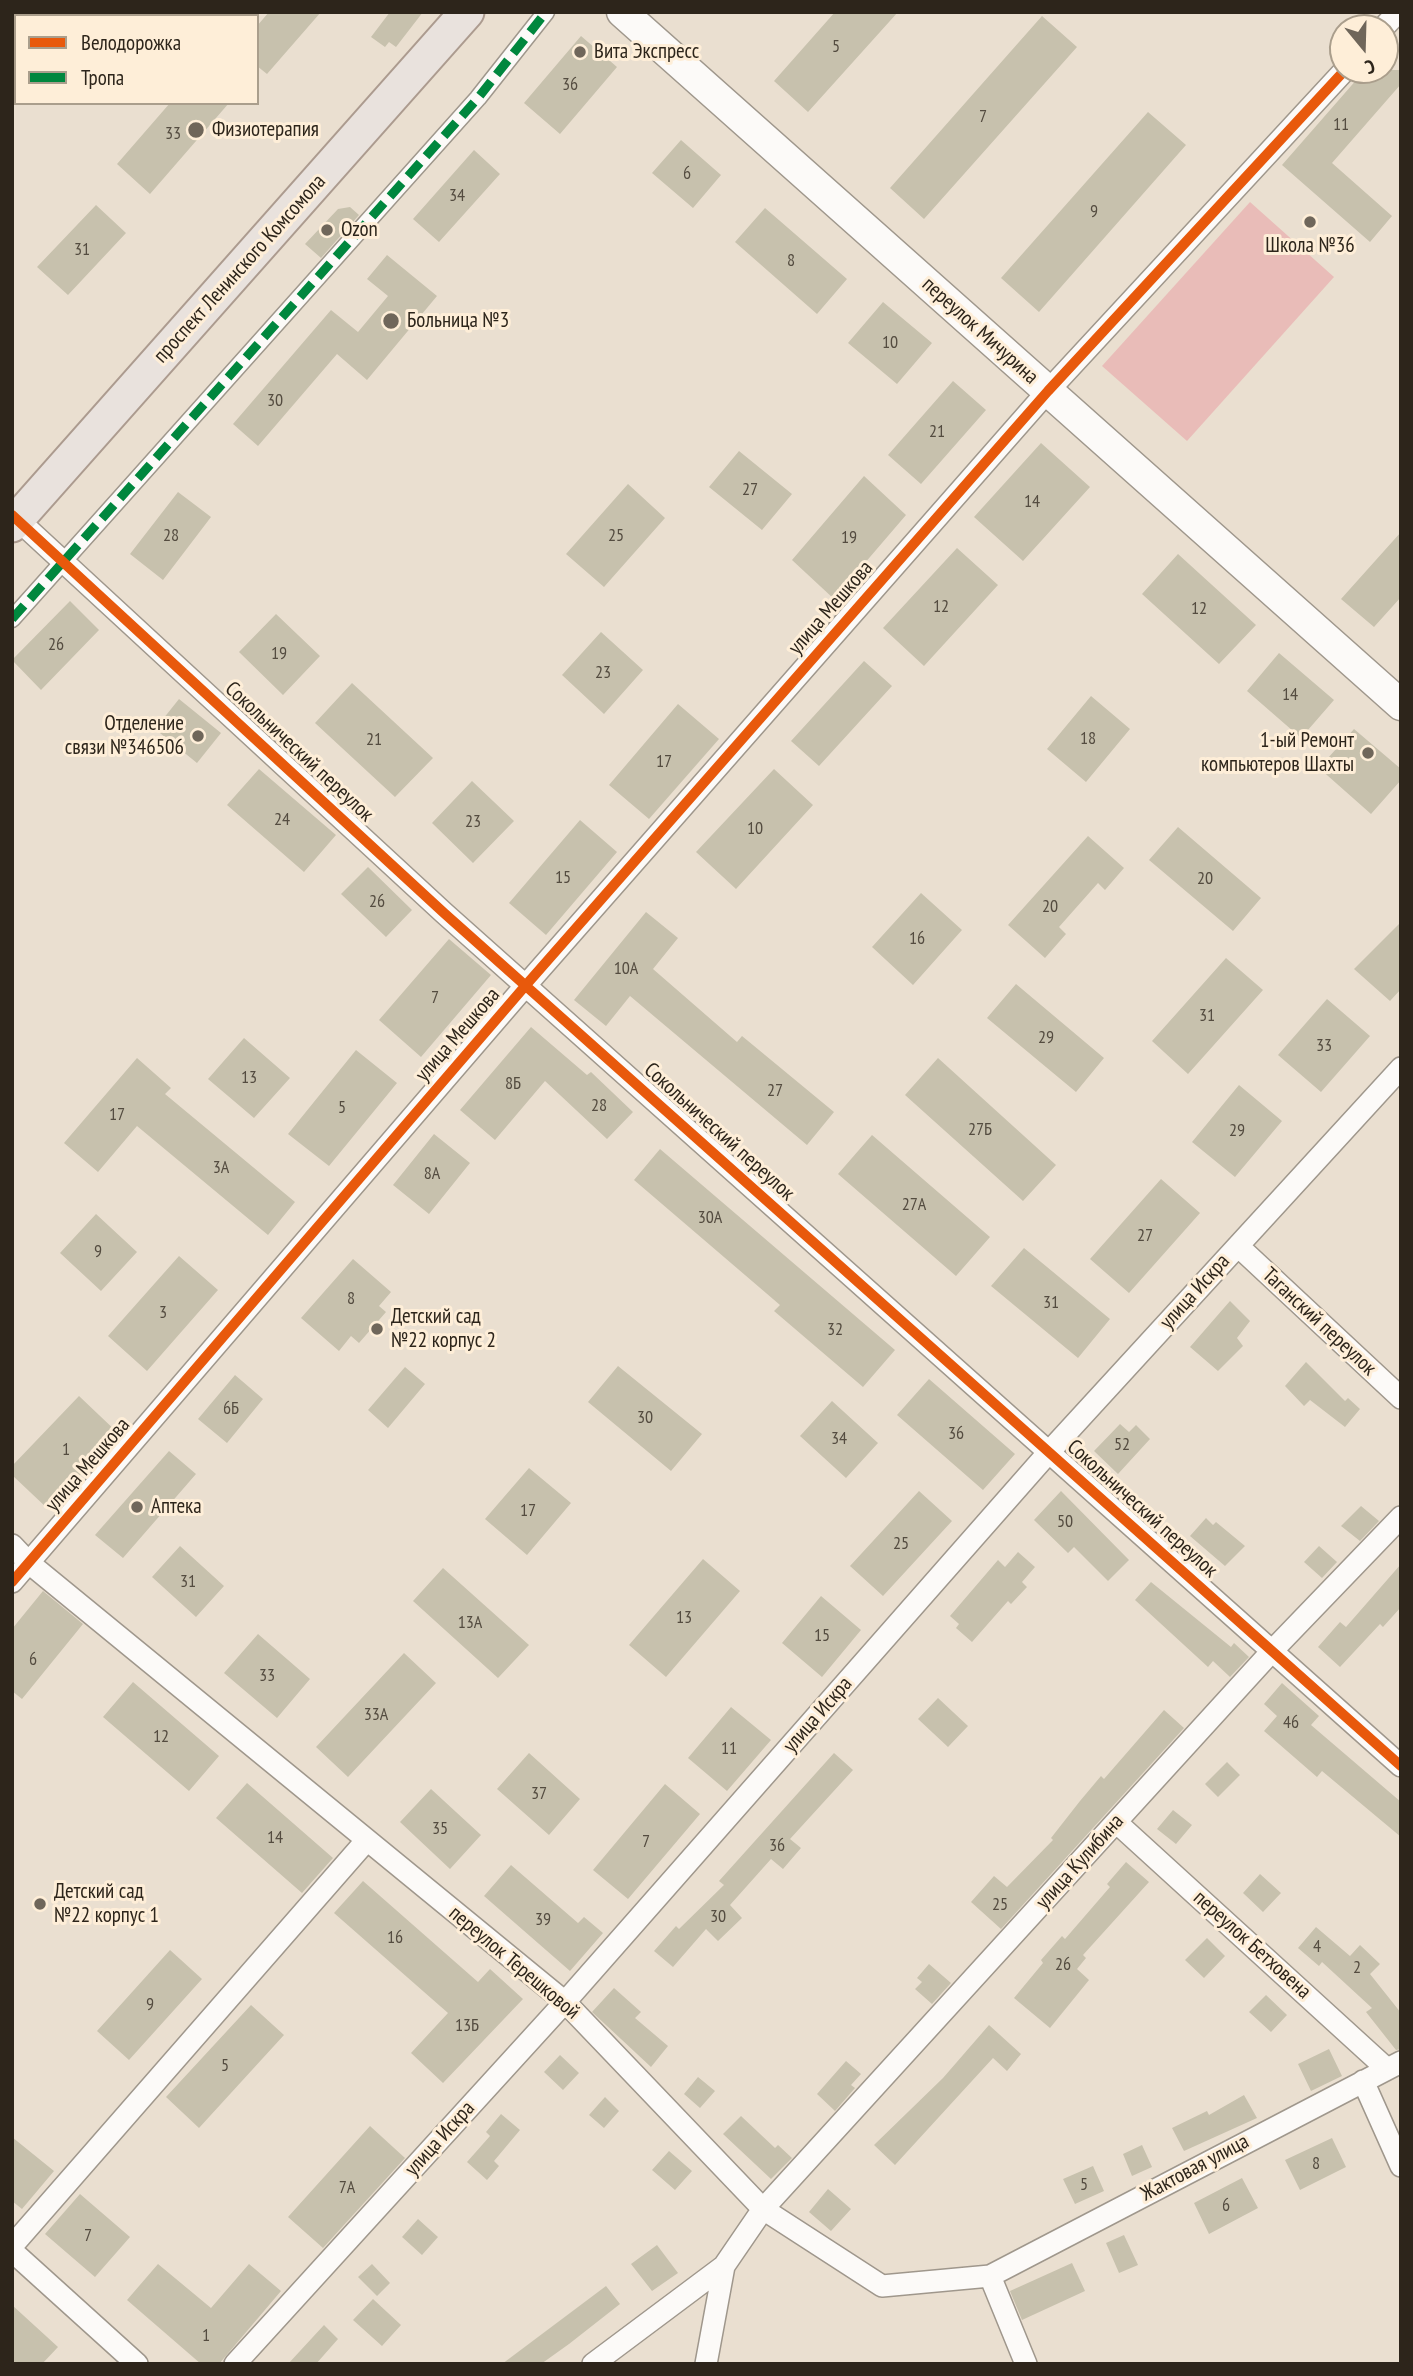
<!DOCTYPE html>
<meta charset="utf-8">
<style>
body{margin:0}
#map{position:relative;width:1413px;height:2376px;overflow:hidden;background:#eadfd0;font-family:"PT Sans Narrow",sans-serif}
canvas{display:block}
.frame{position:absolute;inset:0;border:14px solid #2d251b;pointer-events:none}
.legend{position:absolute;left:14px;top:14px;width:245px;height:91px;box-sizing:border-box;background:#feeed8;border:2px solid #aa9e8c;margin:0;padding:9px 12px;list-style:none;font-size:21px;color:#2d251b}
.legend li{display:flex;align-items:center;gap:14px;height:35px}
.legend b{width:35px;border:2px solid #aa9e8c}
.north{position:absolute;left:1329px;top:14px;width:70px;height:70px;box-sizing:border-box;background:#feeed8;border:2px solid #aa9e8c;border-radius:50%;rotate:161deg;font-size:19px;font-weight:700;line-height:28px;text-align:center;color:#2d251b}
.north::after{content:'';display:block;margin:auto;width:24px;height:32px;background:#6f665a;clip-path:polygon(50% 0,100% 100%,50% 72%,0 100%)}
</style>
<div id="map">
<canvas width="1413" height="2376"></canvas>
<div class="frame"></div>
<ul class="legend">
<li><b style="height:9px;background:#e8590c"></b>Велодорожка</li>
<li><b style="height:9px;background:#00873e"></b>Тропа</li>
</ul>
<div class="north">С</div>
</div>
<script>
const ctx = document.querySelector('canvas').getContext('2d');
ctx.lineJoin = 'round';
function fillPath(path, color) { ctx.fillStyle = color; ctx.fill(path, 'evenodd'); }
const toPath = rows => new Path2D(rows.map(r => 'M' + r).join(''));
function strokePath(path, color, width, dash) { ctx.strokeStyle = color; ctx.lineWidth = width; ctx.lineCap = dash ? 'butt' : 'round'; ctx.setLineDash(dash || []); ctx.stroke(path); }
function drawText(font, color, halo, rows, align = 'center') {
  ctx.font = font + ' "PT Sans Narrow",sans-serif'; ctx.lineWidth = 6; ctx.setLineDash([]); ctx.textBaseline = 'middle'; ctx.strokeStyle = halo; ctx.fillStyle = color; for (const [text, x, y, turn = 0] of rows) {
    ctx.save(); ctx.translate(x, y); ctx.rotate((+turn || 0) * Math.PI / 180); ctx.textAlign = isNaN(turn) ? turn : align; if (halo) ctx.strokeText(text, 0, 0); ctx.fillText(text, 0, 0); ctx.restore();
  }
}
fillPath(toPath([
 [1250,202,1334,277,1187,441,1102,366]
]), '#e9bcb8');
fillPath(toPath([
 [269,12,321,12,267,74,257,66,257,26],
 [390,12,423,12,396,47,389,42,385,47,371,37],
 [835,12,898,12,808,112,774,81],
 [1042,16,1077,47,924,219,890,188],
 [581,36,617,67,560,134,524,103],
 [1365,70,1401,70,1401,84,1332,163,1392,216,1370,242,1282,165],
 [170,103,229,103,150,194,117,164],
 [1148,112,1186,145,1039,312,1001,278],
 [681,140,721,175,693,208,652,173],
 [474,150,500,174,439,242,413,219],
 [96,205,126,233,68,295,37,267],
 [350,207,359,215,321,258,305,244,338,209],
 [765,208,847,279,817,314,735,242],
 [387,255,437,296,367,380,337,354,258,446,233,424,331,310,358,332,388,296,367,279],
 [883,302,932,343,897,384,848,343],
 [953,381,986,410,921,484,888,455],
 [1041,443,1090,487,1023,561,974,517],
 [739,451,792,494,762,530,709,487],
 [864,476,906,515,834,599,792,560],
 [628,484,665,518,604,587,566,554],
 [178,492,211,517,163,580,130,554],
 [1401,532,1401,597,1374,627,1341,599],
 [957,548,998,585,924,666,883,628],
 [1178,554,1256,625,1219,664,1142,594],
 [70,601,99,630,41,690,12,660],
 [276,614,320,656,283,695,239,652],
 [601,632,643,670,604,714,562,675],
 [1279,653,1334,700,1301,738,1247,691],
 [864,661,892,686,819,766,791,741],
 [352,683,433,758,395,797,315,723],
 [1091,696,1130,729,1086,782,1047,749],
 [179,699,221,733,197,763,155,729],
 [678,704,719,739,649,819,609,785],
 [1354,729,1401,769,1401,780,1371,814,1319,768],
 [259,769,336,835,304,872,227,805],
 [774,769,813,805,736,889,696,852],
 [472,781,514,821,473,863,432,823],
 [580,820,617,852,546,935,509,903],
 [1178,827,1261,898,1233,931,1149,860],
 [1088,836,1124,868,1105,890,1098,883,1059,927,1066,934,1045,958,1008,925],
 [368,867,412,910,386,937,341,894],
 [921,893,962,930,913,985,872,947],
 [646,912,678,938,653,969,737,1042,742,1036,834,1112,807,1145,630,996,606,1026,574,1000],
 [1401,922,1401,989,1390,1001,1354,969],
 [449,939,491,975,421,1057,379,1020],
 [1226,958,1263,990,1188,1074,1152,1041],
 [1016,984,1104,1058,1076,1092,987,1018],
 [1327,999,1370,1036,1321,1092,1278,1055],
 [531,1027,587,1075,591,1072,633,1112,607,1139,545,1081,495,1140,460,1110],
 [244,1038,290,1078,254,1118,208,1079],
 [356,1050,397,1083,329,1166,288,1134],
 [137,1058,171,1088,165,1094,295,1202,268,1235,137,1126,98,1172,64,1143],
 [938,1058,1056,1165,1023,1201,905,1095],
 [1239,1085,1282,1121,1235,1177,1192,1142],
 [434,1134,470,1163,429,1214,393,1185],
 [872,1135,990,1237,956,1276,838,1174],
 [660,1149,895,1350,863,1387,774,1311,780,1305,634,1180],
 [1161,1179,1200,1213,1129,1293,1090,1259],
 [96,1214,137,1252,101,1291,60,1253],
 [1024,1248,1110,1319,1078,1358,991,1286],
 [179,1256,218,1290,147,1371,108,1336],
 [353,1259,391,1292,379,1306,386,1312,359,1343,351,1336,339,1351,301,1318],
 [1230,1301,1250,1321,1237,1338,1243,1346,1218,1371,1190,1347],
 [1306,1362,1345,1401,1348,1398,1360,1409,1345,1427,1310,1400,1304,1406,1285,1386],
 [618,1366,702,1434,671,1471,588,1402],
 [405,1367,425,1384,388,1428,368,1410],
 [235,1375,263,1399,227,1443,198,1419],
 [929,1379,1015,1454,983,1490,897,1415],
 [79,1396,119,1434,48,1509,12,1475,12,1466],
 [832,1401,878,1443,846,1478,800,1436],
 [1120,1424,1129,1432,1136,1425,1150,1439,1118,1474,1094,1451],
 [169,1451,196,1474,123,1558,95,1535],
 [529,1468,571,1503,527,1555,485,1519],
 [919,1491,952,1521,883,1596,850,1566],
 [1061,1491,1129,1560,1108,1581,1074,1547,1068,1553,1034,1520],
 [1361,1506,1379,1521,1360,1541,1341,1526],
 [1206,1518,1213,1525,1216,1522,1245,1546,1225,1566,1190,1536],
 [180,1546,224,1586,196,1617,152,1577],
 [1319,1546,1337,1562,1322,1578,1304,1562],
 [1018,1552,1035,1567,1022,1582,1027,1587,1011,1604,1008,1601,972,1642,956,1628,959,1624,950,1616,998,1560,1005,1567],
 [703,1559,740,1591,666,1677,629,1645],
 [1401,1564,1401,1607,1383,1627,1380,1624,1340,1667,1318,1647,1340,1622,1346,1627],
 [443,1568,529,1645,498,1678,413,1601],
 [1151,1582,1231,1647,1234,1643,1249,1657,1230,1677,1213,1661,1208,1667,1135,1600],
 [43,1591,83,1624,22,1699,12,1691,12,1629],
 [821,1596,861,1630,822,1677,782,1643],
 [258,1634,310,1679,277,1718,224,1673],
 [404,1653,436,1683,348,1777,316,1747],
 [133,1682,219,1756,189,1791,103,1717],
 [1282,1683,1319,1716,1311,1725,1401,1802,1401,1837,1322,1771,1317,1777,1264,1731,1277,1716,1264,1704],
 [938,1698,968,1726,948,1747,918,1719],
 [731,1707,771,1740,727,1791,688,1758],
 [1164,1710,1184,1728,1001,1929,971,1902,994,1876,1007,1887,1053,1840,1051,1838,1080,1801,1101,1776,1104,1779],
 [529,1753,580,1799,549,1835,497,1789],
 [834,1753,853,1770,790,1839,801,1848,783,1869,771,1859,730,1905,742,1918,718,1941,706,1929,673,1967,654,1951,676,1926,679,1929,724,1885,719,1881],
 [1227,1762,1240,1775,1218,1797,1205,1784],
 [247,1783,333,1858,302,1893,216,1818],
 [665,1784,700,1814,628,1899,593,1870],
 [431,1789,481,1835,450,1869,400,1822],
 [1173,1810,1192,1825,1176,1844,1157,1829],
 [1126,1862,1149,1882,1083,1955,1086,1958,1077,1969,1089,1980,1050,2028,1014,1998,1043,1963,1041,1960,1062,1936,1065,1939,1110,1887,1107,1884],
 [511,1865,578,1923,584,1917,603,1933,570,1971,484,1896],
 [1260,1874,1281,1893,1263,1912,1243,1893],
 [363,1881,478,1982,490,1969,523,1999,443,2083,411,2053,448,2013,334,1913],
 [1316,1927,1350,1956,1360,1945,1380,1964,1370,1974,1401,2013,1401,2049,1396,2050,1366,2012,1372,2008,1322,1962,1319,1966,1298,1948],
 [1207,1938,1225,1956,1204,1978,1185,1960],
 [170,1950,202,1979,129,2060,97,2031],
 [929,1964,951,1983,932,2004,915,1989,922,1982,917,1978],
 [614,1988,641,2012,635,2018,668,2046,651,2067,592,2012],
 [1266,1995,1287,2015,1271,2032,1249,2012],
 [251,2005,284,2035,199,2128,166,2097],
 [989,2025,1021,2054,1007,2071,993,2058,895,2165,874,2145,943,2078],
 [1329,2049,1342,2076,1311,2091,1298,2064],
 [560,2055,579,2073,563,2090,544,2072],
 [846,2061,861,2074,851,2085,855,2088,835,2111,817,2094],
 [698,2077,715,2091,700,2108,684,2094],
 [1244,2095,1257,2118,1184,2151,1172,2128,1207,2111,1209,2115],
 [605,2097,619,2111,604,2128,589,2115],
 [501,2114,520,2130,494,2161,499,2166,487,2180,467,2162,490,2136,486,2132],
 [741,2116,775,2148,778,2145,792,2158,771,2179,723,2134],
 [370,2126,405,2158,323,2248,288,2217],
 [12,2137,54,2171,22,2209,12,2201],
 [1332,2138,1346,2167,1300,2190,1285,2160],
 [1142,2145,1152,2167,1132,2176,1123,2154],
 [669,2151,692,2171,675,2190,652,2170],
 [1093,2166,1104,2191,1075,2204,1063,2179],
 [1242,2178,1258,2208,1209,2234,1194,2203],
 [828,2189,851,2209,831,2231,809,2212],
 [80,2194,130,2237,95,2277,45,2234],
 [418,2219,438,2237,422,2255,402,2237],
 [1124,2235,1138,2265,1119,2273,1106,2243],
 [657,2245,678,2273,652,2291,631,2264],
 [1072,2263,1085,2291,1022,2320,1010,2291],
 [158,2264,211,2308,249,2264,281,2291,219,2364,201,2364,127,2300],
 [372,2264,390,2283,377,2296,358,2277],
 [606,2286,620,2304,569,2344,541,2364,502,2364],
 [373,2299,401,2325,382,2346,353,2320],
 [12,2305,58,2347,42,2364,12,2364],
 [324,2325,338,2339,316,2364,288,2364]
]), '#c7c1ad');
const pedestrian = toPath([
 [12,619,478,98,546,12]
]);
const minor = toPath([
 [1383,28,1398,12],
 [17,519,444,913,1401,1766],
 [1238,1246,1401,1398],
 [12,1545,29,1563,565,2002,763,2209,882,2286,990,2276,1026,2364],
 [12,1582,526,985,1048,391,1345,70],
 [1116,1822,1387,2069],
 [1363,2081,1401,2166],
 [12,2246,366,1841],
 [12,2251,137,2364],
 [990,2276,1401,2062],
 [235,2364,565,2002,1049,1452,1401,1068],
 [593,2364,724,2266],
 [706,2364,724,2266,763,2209,1272,1651,1401,1517]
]);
const secondary = toPath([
 [622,12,1401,705]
]);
const primary = toPath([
 [12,525,467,12]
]);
strokePath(pedestrian, '#9f978c', 19);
strokePath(minor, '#9f978c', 24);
strokePath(secondary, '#9f978c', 33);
strokePath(primary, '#ac9b8f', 37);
strokePath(pedestrian, '#fcfaf8', 16);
strokePath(minor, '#fcfaf8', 21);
strokePath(secondary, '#fcfaf8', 30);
strokePath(primary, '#e9e2dd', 33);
strokePath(toPath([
 [12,619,478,98,546,12]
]), '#00873e', 9, [18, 9]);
strokePath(toPath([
 [12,515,444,913,1401,1766],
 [12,1582,526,985,1048,391,1345,70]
]), '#e8590c', 10);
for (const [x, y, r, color] of [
 [580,52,7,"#6f665a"],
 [196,130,9,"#6f665a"],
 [1310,222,7,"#6f665a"],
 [327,230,7,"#6f665a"],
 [391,321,9,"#6f665a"],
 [198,736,7,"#6f665a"],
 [1368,753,7,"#6f665a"],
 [377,1329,7,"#6f665a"],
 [137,1507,7,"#6f665a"],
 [40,1904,7,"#6f665a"]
]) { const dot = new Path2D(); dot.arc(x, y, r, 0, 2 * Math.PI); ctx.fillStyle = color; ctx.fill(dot); strokePath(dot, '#feeed8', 2.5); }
drawText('18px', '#544c40', null, [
 ["5",836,47],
 ["36",570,85],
 ["7",983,117],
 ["11",1341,125],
 ["33",173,134],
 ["6",687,174],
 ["34",457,196],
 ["9",1094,212],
 ["31",82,250],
 ["8",791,261],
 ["10",890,343],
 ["30",275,401],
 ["21",937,432],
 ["27",750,490],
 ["14",1032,502],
 ["28",171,536],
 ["25",616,536],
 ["19",849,538],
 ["12",941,607],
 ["12",1199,609],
 ["26",56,645],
 ["19",279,654],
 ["23",603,673],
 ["14",1290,695],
 ["18",1088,739],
 ["21",374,740],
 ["17",664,762],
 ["24",282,820],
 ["23",473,822],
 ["10",755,829],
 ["15",563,878],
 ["20",1205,879],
 ["26",377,902],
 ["20",1050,907],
 ["16",917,939],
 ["10А",626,969],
 ["7",435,998],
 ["31",1207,1016],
 ["29",1046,1038],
 ["33",1324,1046],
 ["13",249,1078],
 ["8Б",513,1084],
 ["27",775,1091],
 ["28",599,1106],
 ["5",342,1108],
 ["17",117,1115],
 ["27Б",980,1130],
 ["29",1237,1131],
 ["3А",221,1168],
 ["8А",432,1174],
 ["27А",914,1205],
 ["30А",710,1218],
 ["27",1145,1236],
 ["9",98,1252],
 ["8",351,1299],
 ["31",1051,1303],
 ["3",163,1313],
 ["32",835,1330],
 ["6Б",231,1409],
 ["30",645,1418],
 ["36",956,1434],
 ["34",839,1439],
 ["52",1122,1445],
 ["1",66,1450],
 ["17",528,1511],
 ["50",1065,1522],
 ["25",901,1544],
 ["31",188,1582],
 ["13",684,1618],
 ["13А",470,1623],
 ["15",822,1636],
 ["6",33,1660],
 ["33",267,1676],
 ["33А",376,1715],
 ["46",1291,1723],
 ["12",161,1737],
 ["11",729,1749],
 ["37",539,1794],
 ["35",440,1829],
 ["14",275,1838],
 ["7",646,1842],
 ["36",777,1846],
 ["25",1000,1905],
 ["30",718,1917],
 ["39",543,1920],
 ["16",395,1938],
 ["4",1317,1947],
 ["26",1063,1965],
 ["2",1357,1968],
 ["9",150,2005],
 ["13Б",467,2026],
 ["5",225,2066],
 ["8",1316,2164],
 ["5",1084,2185],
 ["7А",347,2188],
 ["6",1226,2206],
 ["7",88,2236],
 ["1",206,2336]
]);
drawText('21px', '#2d251b', '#feeed8', [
 ["Вита Экспресс",594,52],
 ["Физиотерапия",212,130],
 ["Ozon",341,230],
 ["Школа №36",1310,246,"center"],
 ["Больница №3",407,321],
 ["Отделение",184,724,"right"],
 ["связи №346506",184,748,"right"],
 ["1-ый Ремонт",1354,741,"right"],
 ["компьютеров Шахты",1354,765,"right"],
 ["Детский сад",391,1317],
 ["№22 корпус 2",391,1341],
 ["Аптека",151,1507],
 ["Детский сад",54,1892],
 ["№22 корпус 1",54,1916]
], 'left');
drawText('21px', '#2d251b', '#feeed8', [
 ["проспект Ленинского Комсомола",240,269,-48],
 ["переулок Мичурина",980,331,42],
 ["улица Мешкова",831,608,-49],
 ["Сокольнический переулок",299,752,43],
 ["улица Мешкова",458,1035,-49],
 ["Сокольнический переулок",719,1132,42],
 ["улица Искра",1195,1292,-48],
 ["Таганский переулок",1319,1322,43],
 ["улица Мешкова",88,1465,-49],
 ["Сокольнический переулок",1142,1509,42],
 ["улица Искра",818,1715,-49],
 ["улица Кулибина",1080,1862,-48],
 ["переулок Бетховена",1252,1945,42],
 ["переулок Терешковой",514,1963,40],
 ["улица Искра",440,2139,-48],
 ["Жактовая улица",1195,2168,-28]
]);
</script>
